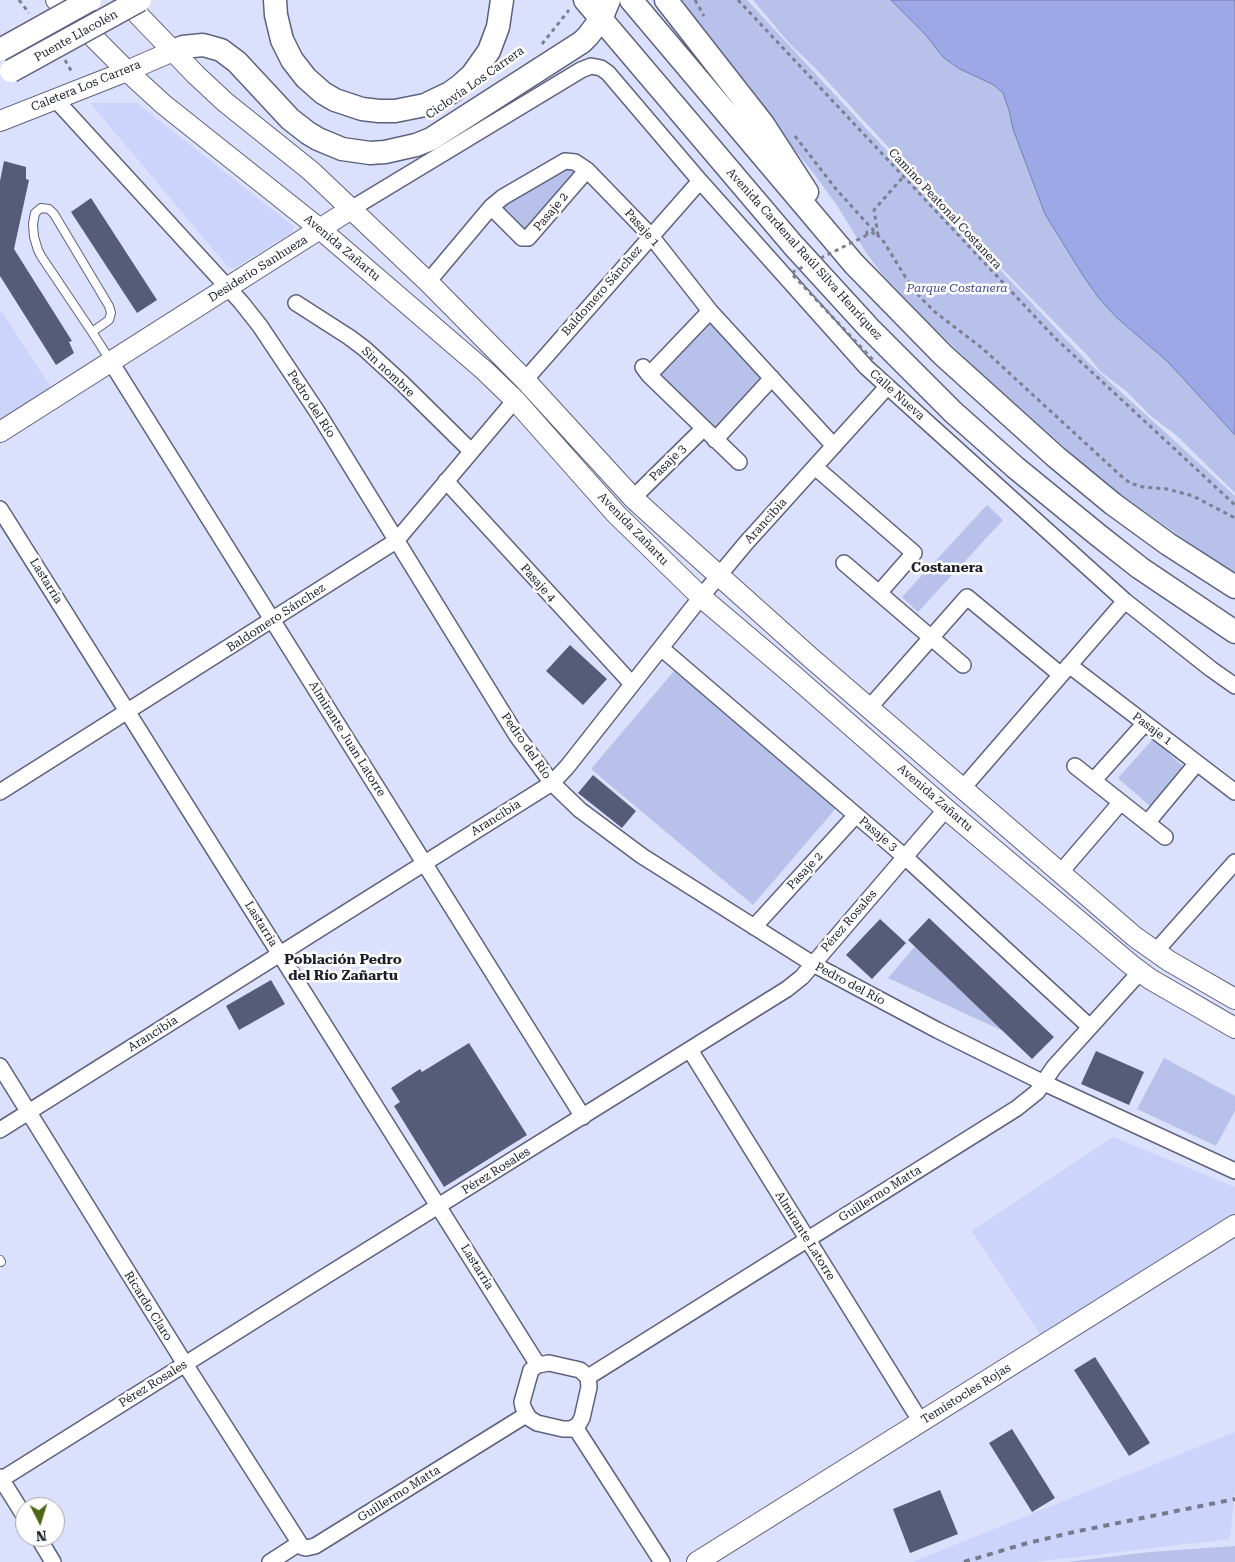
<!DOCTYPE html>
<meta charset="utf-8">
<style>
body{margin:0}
#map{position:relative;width:1235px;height:1562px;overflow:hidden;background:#dbe1fc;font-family:"Roboto Serif",serif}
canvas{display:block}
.north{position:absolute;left:15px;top:1497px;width:50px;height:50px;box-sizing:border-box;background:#fff;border:1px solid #a4a5aa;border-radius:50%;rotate:175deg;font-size:14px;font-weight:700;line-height:20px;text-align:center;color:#1c1e2a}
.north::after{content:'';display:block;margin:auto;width:18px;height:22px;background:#4e6616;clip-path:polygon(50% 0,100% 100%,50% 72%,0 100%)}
</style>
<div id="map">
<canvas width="1235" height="1562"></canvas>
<div class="north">N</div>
</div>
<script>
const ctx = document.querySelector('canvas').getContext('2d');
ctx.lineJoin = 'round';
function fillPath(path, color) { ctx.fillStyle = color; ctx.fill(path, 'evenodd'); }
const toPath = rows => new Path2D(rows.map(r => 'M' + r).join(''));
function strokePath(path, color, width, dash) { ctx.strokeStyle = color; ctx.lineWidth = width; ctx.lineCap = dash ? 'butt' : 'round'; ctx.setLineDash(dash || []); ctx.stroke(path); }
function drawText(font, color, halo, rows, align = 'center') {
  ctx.font = font + ' "Roboto Serif",serif'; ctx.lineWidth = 5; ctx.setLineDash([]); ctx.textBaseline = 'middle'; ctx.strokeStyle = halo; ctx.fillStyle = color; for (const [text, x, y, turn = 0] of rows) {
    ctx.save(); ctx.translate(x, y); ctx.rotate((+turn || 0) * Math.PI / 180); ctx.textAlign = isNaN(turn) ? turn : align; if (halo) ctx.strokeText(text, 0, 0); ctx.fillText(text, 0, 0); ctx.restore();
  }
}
fillPath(toPath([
 [90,103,137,103,293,226,293,232,235,268,227,266],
 [0,309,54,392,0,425],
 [1113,1137,1235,1187,1235,1214,1041,1336,972,1231],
 [1235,1432,1235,1488,1230,1539,1034,1562,912,1562]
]), '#ccd4fc');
fillPath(toPath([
 [680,0,747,0,903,168,1087,361,1235,496,1235,575,1107,485,983,375,930,324,883,275,867,254,836,204,814,174,719,55],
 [753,0,1235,0,1235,493,1176,435,1152,417,1127,392,1100,371,1088,356,974,240,916,174,902,162,817,70,790,44],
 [553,167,587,170,528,238,491,207],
 [710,311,772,378,715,440,649,375],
 [987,505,1003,520,918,612,902,597],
 [674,671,837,807,753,905,591,769],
 [1153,739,1186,769,1151,807,1118,778],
 [918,943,1016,1037,888,978],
 [1164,1058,1235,1096,1235,1111,1216,1146,1137,1109],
 [1235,1546,1235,1562,1067,1562,1150,1552]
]), '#b8c1e9');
const water = toPath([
 [891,0,1235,0,1235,435,1168,362,1116,317,1098,297,1082,274,1045,214,1013,129,1009,110,1003,93,994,85,960,69,944,58,924,33,891,0]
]);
fillPath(water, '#9da9e6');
strokePath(water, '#767fae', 1);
fillPath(toPath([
 [4,161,26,167,26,179,29,180,14,249,72,341,69,342,74,353,56,365,0,276,0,181],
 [91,198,157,300,137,313,71,212],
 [570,645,607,679,583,705,546,671],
 [593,775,636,811,622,828,578,793],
 [929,918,1054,1037,1032,1059,908,940],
 [880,919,906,943,872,979,846,955],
 [271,980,285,1004,239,1030,226,1006],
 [469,1043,527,1135,444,1187,394,1106,400,1102,391,1088,420,1069,422,1072],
 [1096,1051,1144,1072,1129,1105,1081,1084],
 [1095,1357,1150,1443,1129,1456,1074,1370],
 [1012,1429,1055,1498,1032,1512,989,1443],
 [940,1490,958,1534,910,1553,893,1509]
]), '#565c78');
const lane = toPath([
 [92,332,109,320,111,313,109,306,54,214,49,209,41,208,35,213,33,224,34,237,38,250,41,256,92,332,110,360],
 [0,1260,1,1262]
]);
const street = toPath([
 [55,99,241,302,260,326,318,413,517,736,552,783,580,810,642,856,813,964,937,1030,1044,1083,1235,1171],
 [491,207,522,238,528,238,587,170],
 [351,209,581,70,591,66,601,68,608,73,700,181,866,367,1125,601,1211,669,1235,686],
 [428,282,491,207,503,197,565,161,575,162,587,170,651,236,710,311,834,446],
 [296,303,349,337,365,349,402,383,471,451],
 [111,362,583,1117],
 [643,367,649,375,739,462],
 [649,375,710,311],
 [525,380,700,181],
 [715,440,772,378],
 [815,467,914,553,879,593],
 [446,481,632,684],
 [633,498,704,428],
 [0,509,538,1365],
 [844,563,963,665],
 [661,648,905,857,1090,1027],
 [1069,665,1235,792],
 [869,708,967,597,1061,675],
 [1075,766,1165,837],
 [1094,780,1145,723],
 [962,789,1125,601],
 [0,792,396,541,515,400],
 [1147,823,1197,763],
 [1060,873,1121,802],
 [754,927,856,815],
 [1155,952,1235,862],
 [690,1050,921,1422],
 [0,1066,185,1364,302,1547,306,1548,315,1546,526,1415],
 [0,1130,552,783,567,767,701,597,746,543,887,387],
 [549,1363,580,1370,588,1377,589,1387,582,1418,578,1425,571,1429,563,1429,537,1423,529,1418,523,1407,522,1402,531,1370,538,1365,549,1363],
 [588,1377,1017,1108,1037,1092,1054,1067,1140,972],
 [575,1427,662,1562],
 [0,1477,25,1517],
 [2,1479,300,1292,787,989,802,977,946,809],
 [38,1537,53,1562],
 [270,1562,298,1544]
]);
const secondary = toPath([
 [56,0,127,71,163,104,320,229,485,371,515,400,616,514,701,597,793,675,946,809,1130,964,1150,979,1235,1028],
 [124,0,196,75,225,102,311,171,428,282,525,380,633,498,667,529,811,658,1135,937,1169,961,1235,999],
 [0,121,127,71,173,51],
 [0,432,351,209],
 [697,1562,1235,1225]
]);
const primary = toPath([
 [275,0,276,15,282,40,292,60,306,78,323,93,335,100,362,109,379,111,395,111,425,105,450,93,461,85,472,75,489,51,498,27,502,0],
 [585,0,793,245,869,328,953,412,1016,468,1098,535,1140,568,1235,632],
 [631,0,854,264,943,355,1056,457,1113,504,1168,544,1235,587],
 [666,0,763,124,807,192],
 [173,51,183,47,203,45,221,50,237,62,290,119,308,133,318,139,342,149,370,153,385,152,416,145,431,139,582,42,588,36,601,19,609,0]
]);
strokePath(lane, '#5c627e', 10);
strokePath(street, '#5c627e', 18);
strokePath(secondary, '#5c627e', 22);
strokePath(primary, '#5c627e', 25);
strokePath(toPath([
 [19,0,29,13],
 [695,0,704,16],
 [738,0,1054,337,1235,505],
 [542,44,569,10],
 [65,60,73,74],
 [795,136,836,189,884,242,909,283,921,298,935,312,982,348,1120,475,1130,483,1143,487,1167,489,1193,496,1235,518],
 [867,235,867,232,871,231,876,236,878,235,874,210,903,177]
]), '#7b7f92', 3, [4, 4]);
strokePath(lane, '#fff', 8);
strokePath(street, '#fff', 15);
strokePath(secondary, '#fff', 20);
strokePath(primary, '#fff', 22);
strokePath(toPath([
 [964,1562,1024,1544,1074,1532,1235,1499]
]), '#767a8d', 4, [6, 6]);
const primaryBridge = toPath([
 [0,50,90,0],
 [11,71,140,0]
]);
strokePath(primaryBridge, '#5c627e', 25, []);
strokePath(toPath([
 [867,235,791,273,874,361]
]), '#7b7f92', 3, [4, 4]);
strokePath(primaryBridge, '#fff', 22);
drawText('12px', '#1c1e2a', '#fff', [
 ["Puente Llacolén",76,36,-29],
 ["Ciclovía Los Carrera",475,83,-35],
 ["Caletera Los Carrera",86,86,-22],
 ["Camino Peatonal Costanera",945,209,47],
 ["Pasaje 2",551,212,-50],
 ["Pasaje 1",642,228,48],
 ["Avenida Zañartu",342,248,40],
 ["Avenida Cardenal Raúl Silva Henríquez",804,254,48],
 ["Desiderio Sanhueza",258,269,-32],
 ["Baldomero Sánchez",602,291,-49],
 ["Sin nombre",388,372,43],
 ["Calle Nueva",897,395,42],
 ["Pedro del Río",311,404,57],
 ["Pasaje 3",668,463,-45],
 ["Arancibia",766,521,-48],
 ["Avenida Zañartu",633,529,46],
 ["Lastarria",46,581,58],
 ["Pasaje 4",538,583,48],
 ["Baldomero Sánchez",276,618,-33],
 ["Pasaje 1",1152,729,37],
 ["Almirante Juan Latorre",347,739,58],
 ["Pedro del Río",526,746,55],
 ["Avenida Zañartu",935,798,41],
 ["Arancibia",496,818,-32],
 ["Pasaje 3",878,834,40],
 ["Pasaje 2",805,871,-47],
 ["Pérez Rosales",849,921,-49],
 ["Lastarria",261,924,58],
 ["Pedro del Río",850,984,28],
 ["Arancibia",153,1034,-32],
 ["Pérez Rosales",496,1171,-32],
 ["Guillermo Matta",880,1194,-32],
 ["Almirante Latorre",805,1236,58],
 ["Lastarria",477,1267,58],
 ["Ricardo Claro",148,1306,58],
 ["Pérez Rosales",153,1384,-32],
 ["Temístocles Rojas",966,1394,-32],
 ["Guillermo Matta",399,1494,-32]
]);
drawText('italic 12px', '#414993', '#fff', [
 ["Parque Costanera",957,288]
]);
drawText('bold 14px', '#1c1e2a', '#fff', [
 ["Costanera",947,568],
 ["Población Pedro",343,960],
 ["del Río Zañartu",343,976]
]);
</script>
